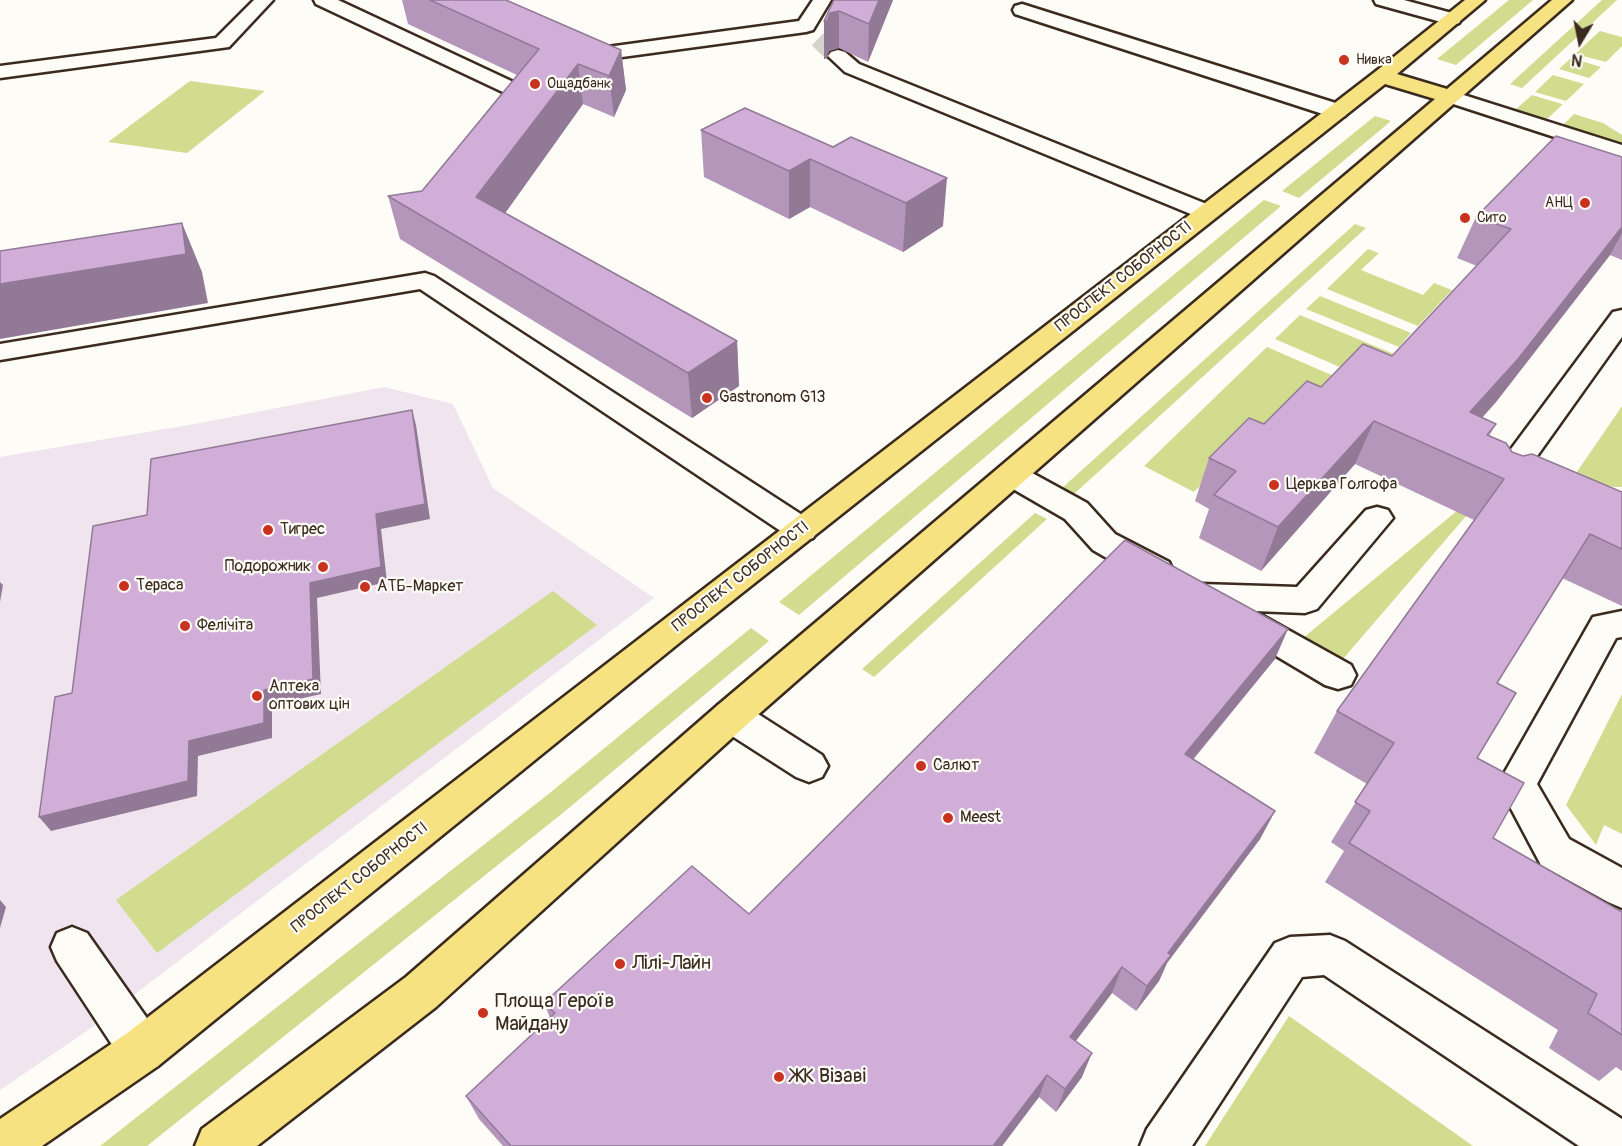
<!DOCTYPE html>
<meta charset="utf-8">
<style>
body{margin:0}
#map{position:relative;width:1622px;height:1146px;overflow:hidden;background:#fdfcf7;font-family:Pangolin,sans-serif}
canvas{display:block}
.north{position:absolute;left:1550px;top:12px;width:60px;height:60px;-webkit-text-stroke:4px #fdfcf7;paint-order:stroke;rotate:190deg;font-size:16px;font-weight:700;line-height:24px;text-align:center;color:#3b2a1e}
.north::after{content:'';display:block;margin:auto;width:21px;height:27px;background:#3b2a1e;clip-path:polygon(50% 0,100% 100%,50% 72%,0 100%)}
</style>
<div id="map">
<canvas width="1622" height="1146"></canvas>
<div class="north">N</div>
</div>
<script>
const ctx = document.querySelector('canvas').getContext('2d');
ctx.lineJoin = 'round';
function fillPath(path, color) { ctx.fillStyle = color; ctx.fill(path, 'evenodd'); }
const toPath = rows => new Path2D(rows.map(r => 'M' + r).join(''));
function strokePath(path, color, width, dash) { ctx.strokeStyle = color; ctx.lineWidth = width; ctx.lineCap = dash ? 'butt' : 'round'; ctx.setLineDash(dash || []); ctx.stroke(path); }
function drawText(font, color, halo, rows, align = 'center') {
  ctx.font = font + ' Pangolin,sans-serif'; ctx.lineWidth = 4.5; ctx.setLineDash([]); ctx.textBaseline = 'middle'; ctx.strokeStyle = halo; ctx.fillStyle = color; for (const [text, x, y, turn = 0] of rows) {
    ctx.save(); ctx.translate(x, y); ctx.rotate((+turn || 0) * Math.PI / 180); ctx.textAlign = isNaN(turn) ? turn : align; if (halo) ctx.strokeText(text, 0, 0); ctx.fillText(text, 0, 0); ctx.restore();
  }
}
fillPath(toPath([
 [384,387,453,404,493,488,654,598,84,1033,0,1090,0,457,200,423]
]), '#f0e5ee');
fillPath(toPath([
 [1509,0,1533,0,1456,65,1437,59],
 [1602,0,1617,0,1522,88,1510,84],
 [1600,31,1622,37,1622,46,1606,62,1575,54],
 [1571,58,1601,67,1589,78,1559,69],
 [1553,75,1584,84,1566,101,1535,92],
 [190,81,265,91,187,153,108,142],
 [1532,95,1562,104,1563,104,1546,120,1515,110],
 [1574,114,1603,123,1622,135,1622,144,1563,125],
 [1375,116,1391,121,1299,198,1282,191],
 [1264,200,1281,206,799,615,779,602],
 [1355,224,1366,228,1074,494,1062,488],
 [1368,249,1379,253,1361,270,1423,295,1434,283,1452,290,1418,326,1327,289],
 [1320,296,1411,333,1399,347,1306,309],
 [1300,315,1394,354,1370,380,1275,339],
 [1267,347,1343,380,1231,454,1194,492,1144,466],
 [1622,406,1622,487,1568,485],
 [1458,510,1467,515,1342,660,1303,638],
 [1035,513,1047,519,874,677,862,669],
 [553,591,597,625,157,953,116,900],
 [751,628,769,641,564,812,147,1146,100,1146,546,796],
 [1622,694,1622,834,1604,825,1596,845,1566,805],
 [1289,1016,1364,1069,1473,1146,1205,1146]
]), '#d1dc8f');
strokePath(toPath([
 [819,38,838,56]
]), '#d6d2cc', 21, [21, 10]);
const minor = toPath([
 [254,0,273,0,229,47,0,78,0,66,216,38,254,0],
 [314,0,338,0,524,87,527,91,503,124,495,125,487,124,484,119,505,93,316,4,314,0],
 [813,0,831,0,813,30,806,32,600,60,593,58,590,54,593,50,600,48,799,21,813,0],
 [1374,0,1404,0,1459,15,1461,19,1459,23,1452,25,1376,4,1374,0],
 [1022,4,1345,106,1348,111,1345,116,1337,117,1329,116,1015,14,1013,10,1015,6,1022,4],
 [838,50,845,52,859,64,1214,207,1218,212,1214,217,1206,219,1198,217,845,72,828,56,831,52,838,50],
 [1451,91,1622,145,1622,159,1444,101,1441,97,1444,93,1451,91],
 [425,273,434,276,813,522,818,530,813,538,802,541,791,538,420,289,0,360,0,344,425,273],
 [1622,310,1622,337,1510,494,1499,498,1488,494,1484,487,1488,480,1613,312,1622,310],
 [1012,465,1023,468,1087,503,1115,534,1169,562,1173,571,1169,580,1157,583,1145,580,1093,550,1065,519,1001,482,997,475,1001,468,1012,465],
 [1377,507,1388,510,1393,518,1317,609,1305,613,1254,611,1351,665,1356,675,1351,685,1338,689,1325,685,1231,629,1226,620,1231,611,1234,610,1201,608,1189,605,1184,596,1189,587,1201,584,1297,587,1366,510,1377,507],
 [1622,611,1622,637,1616,638,1537,784,1569,839,1622,868,1622,908,1608,902,1541,865,1498,784,1593,617,1622,611],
 [731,701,744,705,822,755,828,766,822,777,809,782,796,777,718,727,713,716,718,705,731,701],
 [72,927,87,933,158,1034,165,1050,158,1066,142,1073,126,1066,57,961,51,947,57,933,72,927],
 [1330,935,1345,941,1622,1119,1622,1146,1579,1146,1324,975,1302,977,1192,1146,1140,1146,1147,1129,1275,943,1290,937,1330,935]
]);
const major = toPath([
 [1465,0,1485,0,1397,74,1447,89,1552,0,1572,0,744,727,436,1007,257,1146,195,1146,202,1129,406,977,718,705,1435,99,1385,84,684,639,158,1066,42,1146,0,1146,0,1119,126,1034,1375,72,1465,0]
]);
strokePath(minor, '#3b2a1e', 5);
strokePath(major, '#3b2a1e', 5);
fillPath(minor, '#fdfcf7');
fillPath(major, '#f7e281');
fillPath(toPath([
 [402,0,506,0,621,50,626,90,614,117,583,104,505,213,737,341,739,386,692,418,400,239,388,196,422,191,517,75,408,24],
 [834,0,893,0,868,62,839,48,829,51,827,58,824,59,824,21],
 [701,130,833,147,943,226,903,252,810,207,789,219,704,177],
 [1622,157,1622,260,1610,255,1496,402,1482,418,1496,424,1489,436,1512,452,1622,492,1622,606,1562,578,1497,683,1477,758,1493,838,1622,912,1622,1071,1616,1067,1599,1081,1549,1048,1558,1030,1325,882,1344,851,1331,842,1367,784,1314,753,1337,711,1474,520,1355,464,1261,571,1199,538,1209,509,1195,501,1209,458,1264,424,1321,387,1392,356,1477,266,1457,258,1476,217],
 [1275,659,1193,760,1275,811,1260,839,1167,963,1159,981,1136,1011,1112,993,1076,1041,1082,1077,1056,1112,1039,1097,1002,1146,503,1146,479,1119,466,1096,550,1018,544,1003,749,914]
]), '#b496ba');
fillPath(toPath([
 [879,0,893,0,868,62,869,24],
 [839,11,839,48,829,51,827,58,824,59,824,21,830,13],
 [621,50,626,90,614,117,609,76],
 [578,64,583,104,486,240,476,197],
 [810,159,810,207,789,219,789,171],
 [947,178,943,226,903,252,906,203],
 [182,223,202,272,208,303,0,339,0,284],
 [1622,227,1622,233,1610,255,1496,402,1449,454,1470,412],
 [737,341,739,386,692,418,688,373],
 [412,410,416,425,430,519,381,529,387,582,317,598,321,694,272,705,272,738,198,756,197,796,51,831,39,817,264,690,310,583,376,514],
 [1374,421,1355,464,1261,571,1278,527],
 [0,582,3,585,0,602],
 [1288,629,1275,659,1173,783,1185,754],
 [1275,811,1260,839,1167,963,1159,981,1136,1011,1147,986,1168,953],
 [0,900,6,907,0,928],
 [1122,967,1112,993,1061,1060,1070,1037],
 [1092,1053,1082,1077,1056,1112,1065,1089],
 [1047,1075,1039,1097,1002,1146,993,1146]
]), '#927a97');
const building = toPath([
 [430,0,506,0,621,50,609,76,578,64,476,197,737,341,688,373,388,196,422,191,539,49,430,0],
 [834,0,879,0,869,24,839,11,830,13,827,21,824,21,834,0],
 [745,108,833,147,851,137,947,178,906,203,810,159,789,171,701,130,745,108],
 [1556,136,1622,157,1622,227,1518,359,1470,412,1496,424,1487,435,1506,443,1512,452,1523,456,1532,454,1622,492,1622,549,1590,534,1497,683,1516,693,1477,758,1524,783,1493,838,1622,912,1622,1035,1588,1013,1597,994,1349,843,1370,811,1355,802,1394,743,1337,711,1504,479,1374,421,1278,527,1214,495,1236,471,1209,458,1249,418,1264,424,1307,381,1321,387,1363,344,1392,356,1511,229,1476,217,1556,136],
 [182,223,186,254,0,284,0,251,182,223],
 [412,410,425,504,376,514,381,567,310,583,313,679,264,690,264,723,189,741,188,781,39,817,55,697,72,693,93,526,147,515,151,459,412,410],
 [1125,540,1288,629,1185,754,1275,811,1168,953,1171,955,1147,986,1122,967,1070,1037,1092,1053,1065,1089,1047,1075,993,1146,511,1146,466,1096,555,1013,544,1003,692,866,749,914,1125,540]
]);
fillPath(building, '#d1aed8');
strokePath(building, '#927a97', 1.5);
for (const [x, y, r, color] of [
 [1344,60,6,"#c8321e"],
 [535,84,6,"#c8321e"],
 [1585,203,6,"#c8321e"],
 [1465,218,6,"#c8321e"],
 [707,398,6,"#c8321e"],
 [1274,485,6,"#c8321e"],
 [268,530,6,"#c8321e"],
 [323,567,6,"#c8321e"],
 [124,586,6,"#c8321e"],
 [365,587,6,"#c8321e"],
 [185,626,6,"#c8321e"],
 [257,696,6,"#c8321e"],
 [921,766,6,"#c8321e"],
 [948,818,6,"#c8321e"],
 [620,964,6,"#c8321e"],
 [483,1013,6,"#c8321e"],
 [779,1077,6,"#c8321e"]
]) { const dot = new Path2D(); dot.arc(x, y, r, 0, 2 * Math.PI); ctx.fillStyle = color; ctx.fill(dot); strokePath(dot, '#fdfcf7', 2); }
drawText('14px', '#3b2a1e', '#fdfcf7', [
 ["Нивка",1356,60],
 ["Ощадбанк",547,84],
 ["АНЦ",1573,203,"right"],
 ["Сито",1477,218]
], 'left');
drawText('16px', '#3b2a1e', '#fdfcf7', [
 ["ПРОСПЕКТ СОБОРНОСТІ",1124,277,-38],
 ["ПРОСПЕКТ СОБОРНОСТІ",741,577,-38],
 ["ПРОСПЕКТ СОБОРНОСТІ",360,878,-38]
]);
drawText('16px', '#3b2a1e', '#fdfcf7', [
 ["Gastronom G13",719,398],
 ["Церква Голгофа",1286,485],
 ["Тигрес",280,530],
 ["Подорожник",311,567,"right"],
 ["Тераса",136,586],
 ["АТБ-Маркет",377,587],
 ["Фелічіта",197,626],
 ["Аптека",269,687],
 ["оптових цін",269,705],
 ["Салют",933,766],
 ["Meest",960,818]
], 'left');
drawText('20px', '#3b2a1e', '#fdfcf7', [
 ["Лілі-Лайн",632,964],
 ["Площа Героїв",495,1002],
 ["Майдану",495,1025],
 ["ЖК Візаві",791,1077]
], 'left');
</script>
